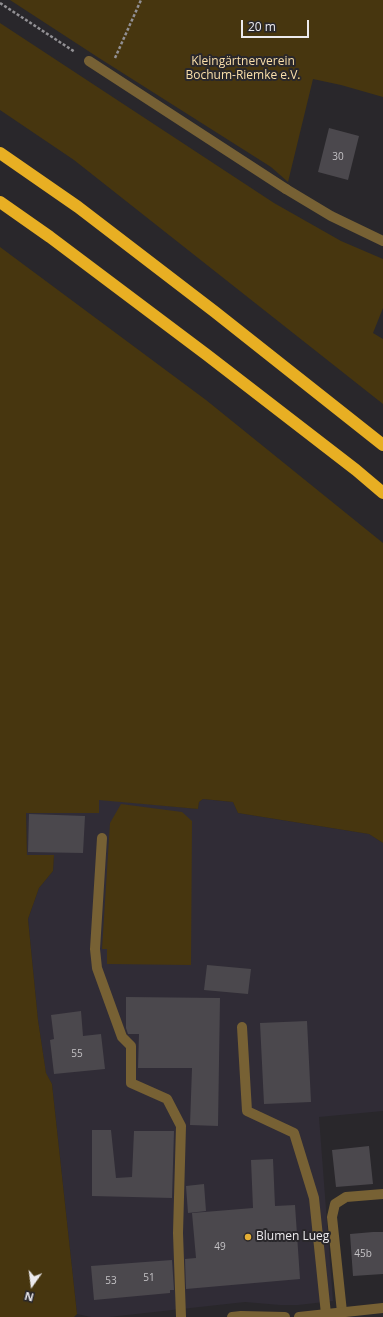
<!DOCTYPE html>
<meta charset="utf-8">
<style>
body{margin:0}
#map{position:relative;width:383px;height:1317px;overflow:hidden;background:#29272b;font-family:"Open Sans",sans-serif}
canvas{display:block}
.north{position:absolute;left:12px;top:1265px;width:40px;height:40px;-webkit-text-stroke:3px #29272b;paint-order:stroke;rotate:194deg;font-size:11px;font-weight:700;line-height:16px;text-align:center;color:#eceaed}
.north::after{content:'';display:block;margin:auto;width:14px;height:18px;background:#eceaed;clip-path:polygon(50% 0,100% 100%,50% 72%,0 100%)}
.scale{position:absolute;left:241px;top:20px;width:68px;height:18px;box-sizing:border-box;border:2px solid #eceaed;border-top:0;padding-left:5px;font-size:12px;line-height:14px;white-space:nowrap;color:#eceaed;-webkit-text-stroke:3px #29272b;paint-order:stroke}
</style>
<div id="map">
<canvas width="383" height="1317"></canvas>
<div class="north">N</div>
<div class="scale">20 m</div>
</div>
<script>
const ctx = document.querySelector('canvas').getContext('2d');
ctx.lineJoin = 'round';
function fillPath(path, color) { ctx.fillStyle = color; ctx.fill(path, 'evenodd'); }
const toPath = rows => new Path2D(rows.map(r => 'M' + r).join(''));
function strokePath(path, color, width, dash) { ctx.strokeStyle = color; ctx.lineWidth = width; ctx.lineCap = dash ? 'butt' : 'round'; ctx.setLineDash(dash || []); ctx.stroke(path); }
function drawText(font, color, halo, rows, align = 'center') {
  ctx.font = font + ' "Open Sans",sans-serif'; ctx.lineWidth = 4; ctx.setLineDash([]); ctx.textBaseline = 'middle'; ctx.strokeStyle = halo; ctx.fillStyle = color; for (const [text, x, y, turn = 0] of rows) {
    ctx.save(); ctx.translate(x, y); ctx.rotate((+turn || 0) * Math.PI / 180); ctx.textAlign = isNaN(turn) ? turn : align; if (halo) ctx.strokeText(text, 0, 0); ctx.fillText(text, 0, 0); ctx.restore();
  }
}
fillPath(toPath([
 [99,799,198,809,199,802,203,799,233,802,238,813,369,834,383,843,383,1111,319,1117,333,1301,298,1305,280,1305,245,1302,109,1317,91,1317,77,1314,52,1084,46,1074,38,1020,28,919,39,888,53,871,54,855,27,855,26,812,98,813]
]), '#302c36');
fillPath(toPath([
 [10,0,383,0,383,97,341,85,313,79,288,182,271,167,99,58],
 [0,23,274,203,341,241,383,259,383,308,373,333,383,339,383,404,74,160,0,110],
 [0,247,206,400,383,543,383,843,369,834,238,813,233,802,203,799,199,802,198,809,99,800,99,813,26,813,27,855,54,855,53,871,39,888,28,919,38,1020,46,1073,52,1084,77,1314,74,1317,0,1317],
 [121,804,182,812,192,821,191,965,107,964,107,949,102,949,110,823]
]), '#47360f');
fillPath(toPath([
 [329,128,359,136,348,180,318,172],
 [29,814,85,816,83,853,28,852],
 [207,965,251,969,248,994,204,990],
 [126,997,220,998,218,1126,190,1125,192,1068,138,1068,139,1034,128,1034,126,1028],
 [81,1011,83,1036,101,1034,105,1069,54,1074,50,1040,54,1039,51,1015],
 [307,1021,311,1102,264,1104,260,1023],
 [92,1130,111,1130,116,1178,132,1177,134,1131,174,1131,172,1198,92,1196],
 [369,1146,373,1184,336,1187,332,1150],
 [273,1159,275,1206,295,1205,300,1279,186,1289,185,1259,196,1258,192,1213,253,1208,251,1160],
 [204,1184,206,1211,188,1213,186,1186],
 [373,1232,383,1232,383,1274,353,1276,350,1234],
 [172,1260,174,1290,170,1290,170,1293,94,1300,91,1266]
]), '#4b484d');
strokePath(toPath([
 [0,3,75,52],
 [115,58,141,0]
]), '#929094', 2.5, [3, 2]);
strokePath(toPath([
 [89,61,286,189],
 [102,838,95,949,97,968,122,1037,131,1046,131,1083,167,1099,181,1126,178,1233,181,1317],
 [242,1027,247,1111,294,1133,314,1198,326,1314],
 [342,1312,332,1217,335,1204,346,1197,383,1194]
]), '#776134', 10);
strokePath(toPath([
 [286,189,331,216,383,241]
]), '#776134', 10);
strokePath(toPath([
 [232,1317,241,1316,285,1317],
 [299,1317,383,1308]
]), '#776134', 10);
strokePath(toPath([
 [0,153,78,207,215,312,383,445],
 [0,202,50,237,207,355,356,470,383,493]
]), '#e8af23', 12);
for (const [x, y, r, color] of [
 [248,1237,4,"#e3ae35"]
]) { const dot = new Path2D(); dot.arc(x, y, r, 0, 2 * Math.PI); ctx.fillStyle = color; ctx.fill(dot); strokePath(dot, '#29272b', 1.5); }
drawText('10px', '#c4c2c5', null, [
 ["30",338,157],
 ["55",77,1054],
 ["49",220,1247],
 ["45b",363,1254],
 ["51",149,1278],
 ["53",111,1281]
]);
drawText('12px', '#fadfaa', '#29272b', [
 ["Kleingärtnerverein",243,62],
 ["Bochum-Riemke e.V.",243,76]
]);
drawText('12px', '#eceaed', '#29272b', [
 ["Blumen Lueg",256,1237]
], 'left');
</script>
